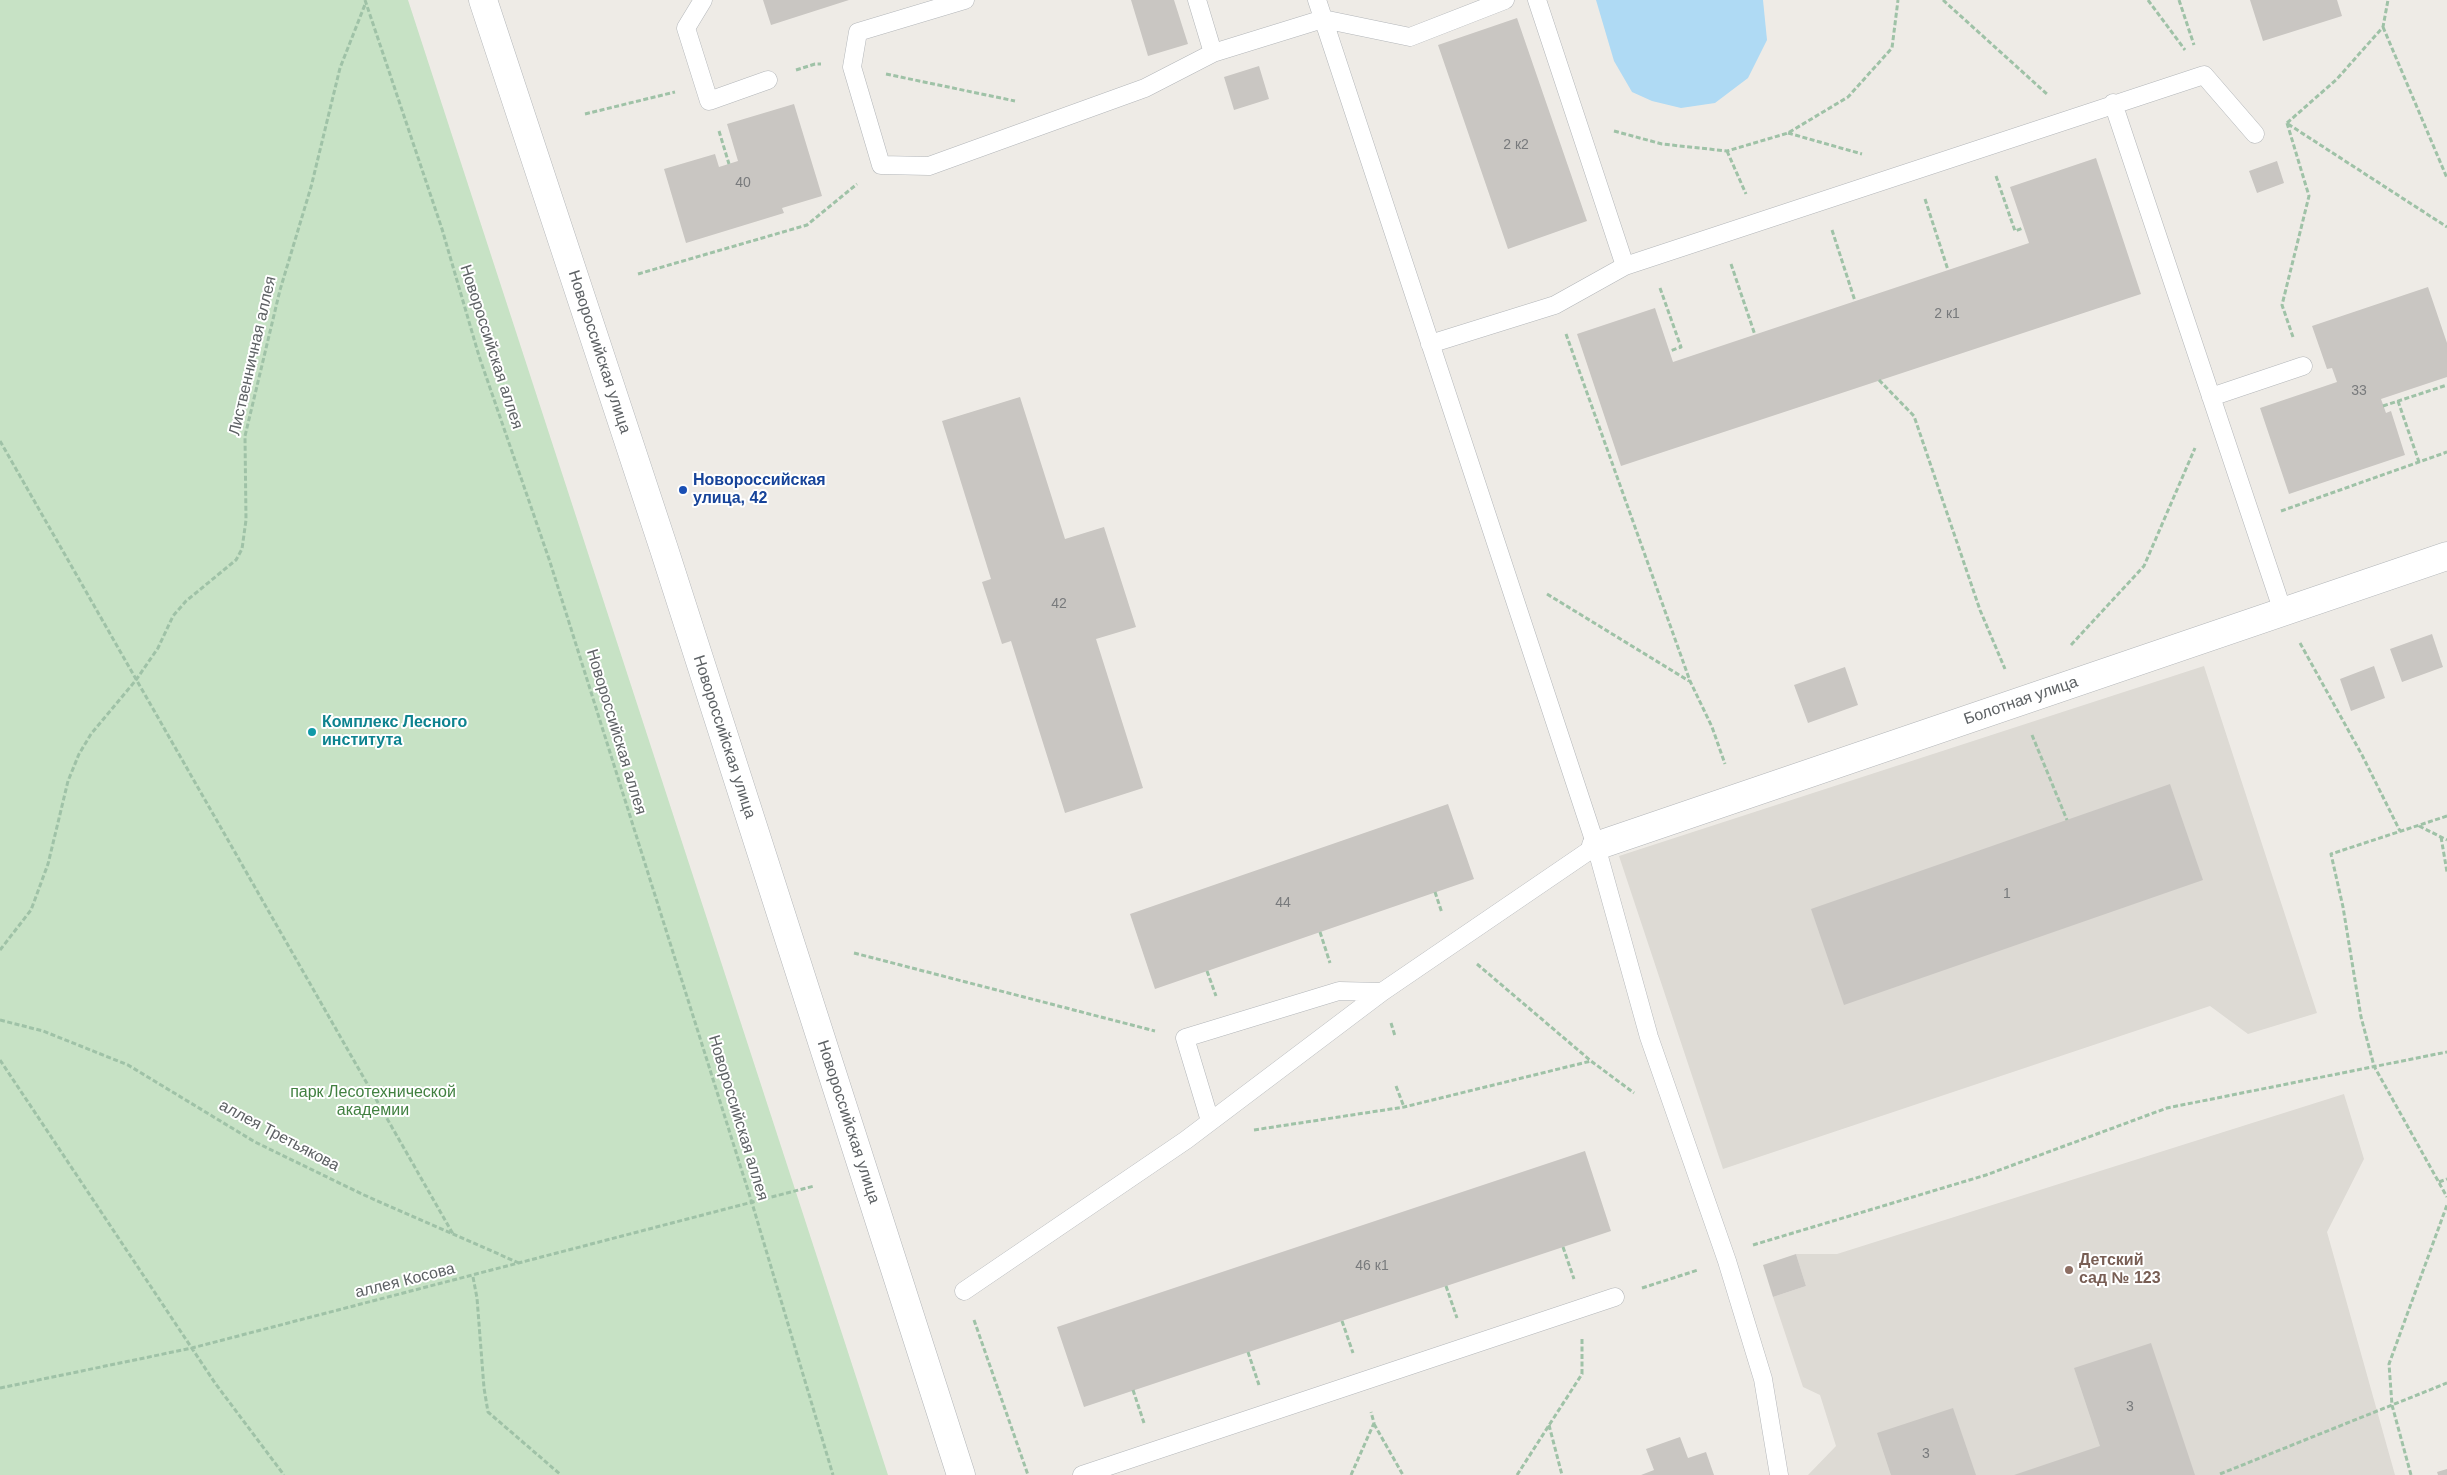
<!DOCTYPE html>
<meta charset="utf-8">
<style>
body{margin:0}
canvas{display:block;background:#eeebe6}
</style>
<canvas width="2447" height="1475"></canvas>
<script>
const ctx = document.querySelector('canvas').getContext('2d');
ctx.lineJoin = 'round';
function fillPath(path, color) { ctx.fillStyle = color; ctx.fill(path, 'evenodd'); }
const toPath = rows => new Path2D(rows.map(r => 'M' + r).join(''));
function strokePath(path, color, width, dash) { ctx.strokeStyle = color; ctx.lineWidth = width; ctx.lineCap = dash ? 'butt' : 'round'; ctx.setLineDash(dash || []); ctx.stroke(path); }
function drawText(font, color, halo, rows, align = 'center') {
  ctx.font = font + ' Arial,sans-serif'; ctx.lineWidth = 4; ctx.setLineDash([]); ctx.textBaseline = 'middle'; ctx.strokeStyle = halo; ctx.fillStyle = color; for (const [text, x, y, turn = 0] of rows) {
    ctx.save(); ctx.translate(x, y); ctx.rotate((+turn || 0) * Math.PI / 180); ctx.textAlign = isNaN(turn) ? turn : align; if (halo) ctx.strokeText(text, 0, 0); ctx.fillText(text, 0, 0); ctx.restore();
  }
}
fillPath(toPath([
 [2204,666,2317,1013,2248,1034,2210,1006,1723,1169,1619,856],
 [2344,1094,2364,1159,2327,1232,2395,1475,1808,1475,1836,1446,1820,1395,1803,1387,1773,1297,1806,1286,1796,1254,1837,1254]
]), '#dddad4');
fillPath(toPath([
 [0,0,408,0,888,1475,0,1475]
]), '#c7e2c5');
fillPath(toPath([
 [1596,0,1763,0,1767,40,1748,78,1715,103,1681,108,1652,101,1632,92,1614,61]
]), '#afdaf4');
fillPath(toPath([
 [763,0,849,0,771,25],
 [1131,0,1174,0,1188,44,1148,56],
 [2250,0,2337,0,2342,16,2263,41],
 [1517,18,1587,221,1508,249,1438,45],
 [1259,66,1269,99,1234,110,1224,77],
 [794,104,822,196,782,208,784,213,686,243,664,169,715,154,719,167,738,161,727,124],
 [2096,158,2141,294,1621,466,1577,334,1655,308,1673,362,2029,243,2010,187],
 [2277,161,2284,183,2257,193,2249,171],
 [2428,287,2447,343,2447,377,2381,399,2386,413,2391,411,2405,455,2289,494,2260,408,2337,382,2332,368,2327,369,2312,326],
 [1020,397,1065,539,1104,527,1136,627,1096,639,1143,788,1065,813,1011,641,1002,644,982,582,991,579,942,421],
 [2432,634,2443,667,2402,682,2390,649],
 [2374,666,2385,698,2351,711,2340,679],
 [1845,667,1858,705,1808,723,1794,685],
 [2170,784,2203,880,1844,1005,1811,909],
 [1448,804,1474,879,1155,989,1130,914],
 [1585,1151,1611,1231,1084,1407,1057,1327],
 [1796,1254,1806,1286,1773,1297,1763,1265],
 [2151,1343,2195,1475,2014,1475,2100,1446,2074,1368],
 [1953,1408,1976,1475,1891,1475,1877,1433],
 [1680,1437,1688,1458,1706,1452,1714,1475,1641,1475,1654,1470,1646,1449],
 [2447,1469,2447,1475,2438,1475,2437,1472]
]), '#c9c6c2');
const lane = toPath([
 [703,0,686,28,709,101,768,80],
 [965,0,858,32,852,67,881,165,929,166,1145,88,1213,53,1323,19,1410,37,1505,0],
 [1197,0,1213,53],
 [1317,0,1596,846,1649,1037,1727,1261,1763,1379,1779,1475],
 [1537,0,1625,266,2204,75,2255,134],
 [2113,103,2283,612],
 [1430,344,1555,305,1625,266],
 [2211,397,2303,366],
 [1210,1121,1185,1038,1339,991,1382,992],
 [964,1291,1186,1140,1382,992,1596,846],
 [1082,1475,1615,1297]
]);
const street = toPath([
 [1596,846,2447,556]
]);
const secondary = toPath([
 [483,0,664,549,961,1475]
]);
strokePath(lane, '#b3b6b9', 19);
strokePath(street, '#b3b6b9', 29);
strokePath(secondary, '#b2b5b8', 29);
strokePath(toPath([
 [365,0,442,229,479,356,550,562,752,1203,833,1475],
 [1943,0,2048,95],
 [2148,0,2185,50],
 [2179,0,2194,45],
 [2383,27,2447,178],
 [796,70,815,64,821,64],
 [886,74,1015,101],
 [585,114,675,92],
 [2287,123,2309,196,2282,305,2293,337],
 [2287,123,2337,79,2383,27,2388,0],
 [2288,124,2447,227],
 [719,131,729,164],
 [1614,131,1662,144,1727,151,1788,133,1848,97,1892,48,1898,0],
 [1788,133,1862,154],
 [1727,151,1746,194],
 [1996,176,2015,231,2023,228],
 [1925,199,1948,270],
 [1832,230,1855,301],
 [1731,264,1755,335],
 [638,274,807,225,857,184],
 [1660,288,1681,347,1670,351],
 [1566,334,1690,681,1712,727,1725,764],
 [1879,380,1914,416,1980,610,2005,669],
 [2398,401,2419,462],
 [2383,406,2447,385],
 [0,441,453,1234],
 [2281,511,2447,452],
 [1547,594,1689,681],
 [2300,643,2362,755,2400,831],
 [2071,645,2144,566,2195,448],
 [2032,735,2067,820],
 [2447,816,2331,854,2343,907,2361,1017,2374,1066,2447,1197],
 [2419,826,2447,840],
 [2441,837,2447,872],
 [1435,892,1442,913],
 [1320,932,1330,963],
 [0,950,31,910,48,864,68,781,79,754,91,734,136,680,158,648,173,616,186,601,236,560,242,549,246,520,245,436,280,290,311,187,340,68,366,2],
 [854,953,1155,1031],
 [1477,964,1591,1061,1634,1093],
 [1207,971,1216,996],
 [0,1020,43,1031,128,1065,255,1142,364,1195,519,1263],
 [1391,1023,1395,1036],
 [0,1060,215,1383,284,1475],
 [1396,1086,1404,1107],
 [1254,1130,1404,1107,1591,1061],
 [2439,1182,2447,1179],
 [1753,1245,1986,1175,2167,1108,2447,1052],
 [1563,1247,1574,1279],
 [473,1277,477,1298,484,1388,488,1412,561,1475],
 [1446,1286,1457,1318],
 [1642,1288,1698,1270],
 [974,1320,1028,1475],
 [1342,1321,1353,1353],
 [1248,1352,1259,1385],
 [0,1388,192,1348,814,1186],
 [1133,1390,1144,1423],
 [1374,1424,1403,1475],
 [1549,1425,1562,1475],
 [2220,1474,2447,1383],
 [1351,1475,1374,1423,1371,1412],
 [1517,1475,1582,1374,1582,1339],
 [2411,1475,2392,1405,2389,1364,2447,1205]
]), '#9fc2a7', 3, [5, 2.5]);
strokePath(lane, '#fff', 18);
strokePath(street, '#fff', 28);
strokePath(secondary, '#fff', 28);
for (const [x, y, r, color] of [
 [683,490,5,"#1a4fb4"],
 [312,732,5,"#0f9aa8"],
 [2069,1270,5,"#8d6e63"]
]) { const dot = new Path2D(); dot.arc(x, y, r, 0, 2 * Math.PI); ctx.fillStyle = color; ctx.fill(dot); strokePath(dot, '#fff', 2); }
drawText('14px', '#787a7c', null, [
 ["2 к2",1516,145],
 ["40",743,183],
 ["2 к1",1947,314],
 ["33",2359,391],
 ["42",1059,604],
 ["1",2007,894],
 ["44",1283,903],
 ["46 к1",1372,1266],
 ["3",2130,1407],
 ["3",1926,1454]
]);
drawText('16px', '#5d6164', '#fff', [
 ["Новороссийская аллея",491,347,72],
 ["Новороссийская улица",599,352,72],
 ["Лиственничная аллея",253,356,-77],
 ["Болотная улица",2021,701,-19],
 ["Новороссийская аллея",616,732,73],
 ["Новороссийская улица",724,737,72],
 ["Новороссийская аллея",738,1118,73],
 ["Новороссийская улица",848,1122,72],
 ["аллея Третьякова",279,1136,28],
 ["аллея Косова",405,1281,-14]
]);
drawText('bold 16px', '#164399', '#fff', [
 ["Новороссийская",693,481],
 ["улица, 42",693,499]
], 'left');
drawText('bold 16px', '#0d838f', '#fff', [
 ["Комплекс Лесного",322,723],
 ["института",322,741]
], 'left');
drawText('16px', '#418040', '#fff', [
 ["парк Лесотехнической",373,1093],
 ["академии",373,1111]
]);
drawText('bold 16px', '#785e54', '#fff', [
 ["Детский",2079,1261],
 ["сад № 123",2079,1279]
], 'left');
</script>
